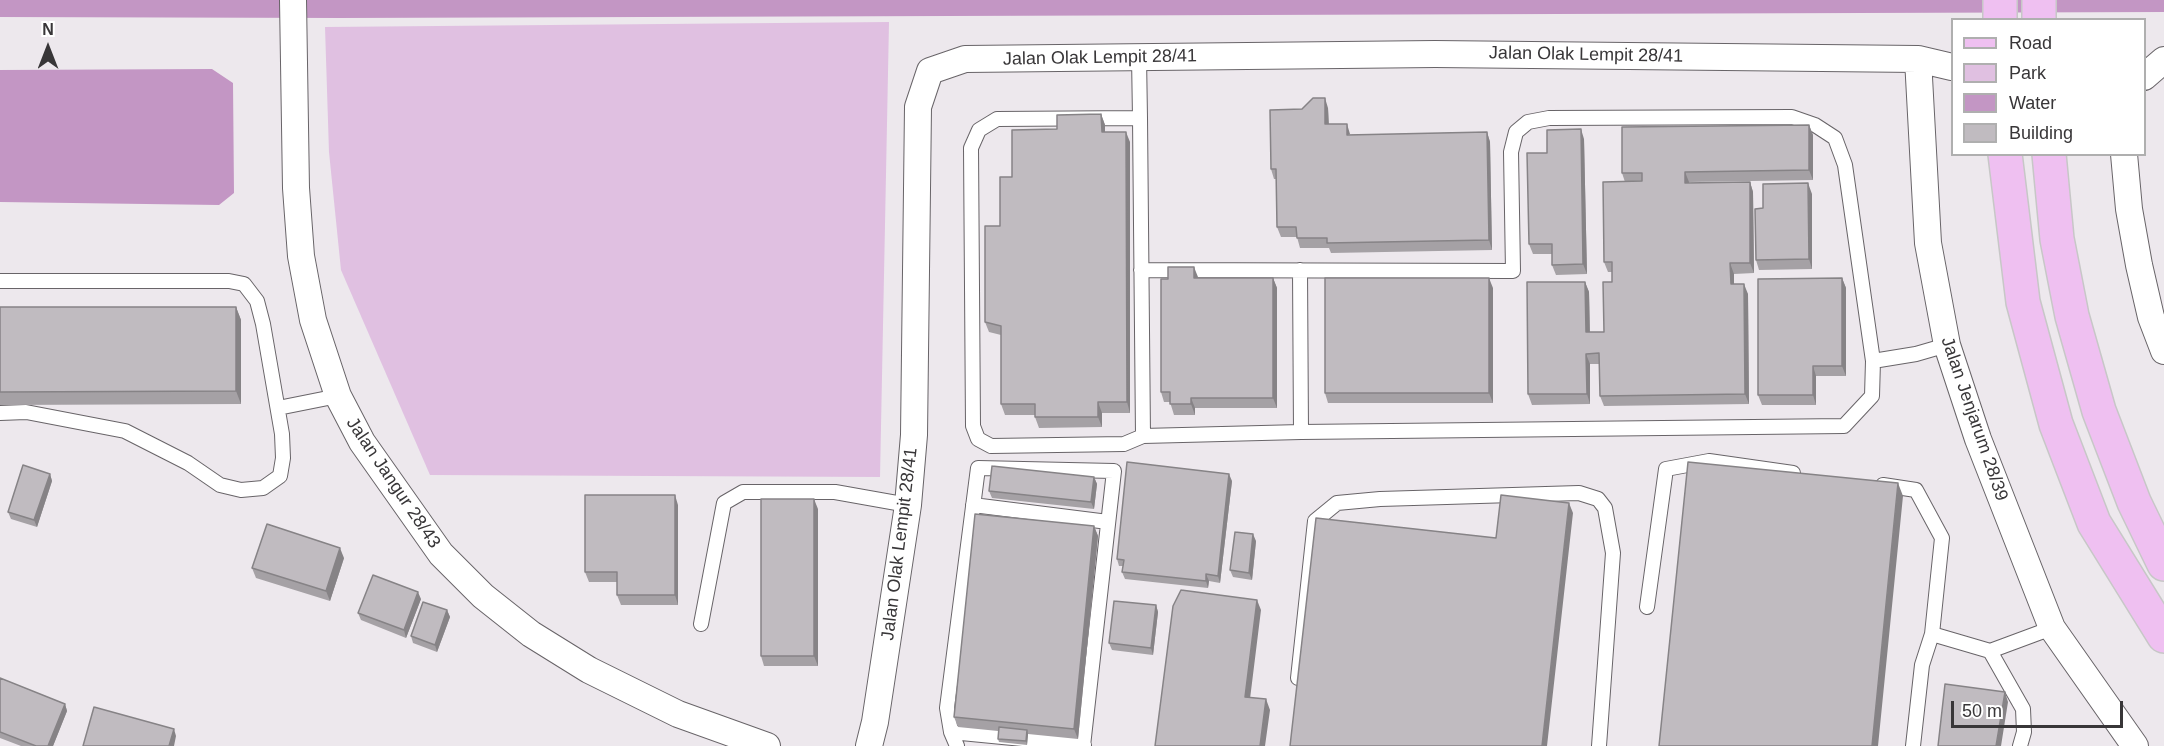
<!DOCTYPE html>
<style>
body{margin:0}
#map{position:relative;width:2164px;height:746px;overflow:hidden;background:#ede8ed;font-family:Helvetica,sans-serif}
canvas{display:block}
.legend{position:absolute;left:1951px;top:18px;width:195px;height:138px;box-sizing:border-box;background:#fff;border:2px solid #afafaf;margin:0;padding:8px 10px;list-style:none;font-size:18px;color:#383638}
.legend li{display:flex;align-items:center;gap:12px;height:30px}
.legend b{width:30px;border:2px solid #afafaf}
.north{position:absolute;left:18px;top:18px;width:60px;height:60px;-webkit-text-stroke:4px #fff;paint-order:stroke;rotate:0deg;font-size:16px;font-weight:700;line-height:24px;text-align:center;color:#383638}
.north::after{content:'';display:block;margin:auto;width:21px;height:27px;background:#383638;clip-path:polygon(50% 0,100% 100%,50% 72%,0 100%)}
.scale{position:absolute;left:1951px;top:701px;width:172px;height:27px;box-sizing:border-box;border:3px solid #383638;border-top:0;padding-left:8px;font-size:18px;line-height:21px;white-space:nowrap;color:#383638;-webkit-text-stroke:4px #fff;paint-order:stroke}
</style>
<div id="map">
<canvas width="2164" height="746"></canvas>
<ul class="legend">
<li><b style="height:8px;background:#efc0f1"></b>Road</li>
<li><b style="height:16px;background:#e0c0e1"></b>Park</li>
<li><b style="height:16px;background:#c396c4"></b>Water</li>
<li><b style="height:16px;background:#c0bbc0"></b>Building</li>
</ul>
<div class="north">N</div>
<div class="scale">50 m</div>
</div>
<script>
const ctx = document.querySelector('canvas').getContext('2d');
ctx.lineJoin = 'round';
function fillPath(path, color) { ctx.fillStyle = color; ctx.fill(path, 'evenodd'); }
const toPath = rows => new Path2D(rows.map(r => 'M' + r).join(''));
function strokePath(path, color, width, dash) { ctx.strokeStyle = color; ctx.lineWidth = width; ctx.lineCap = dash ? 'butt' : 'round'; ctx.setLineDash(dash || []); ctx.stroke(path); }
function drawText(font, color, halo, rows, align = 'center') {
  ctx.font = font + ' Helvetica,sans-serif'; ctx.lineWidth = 4.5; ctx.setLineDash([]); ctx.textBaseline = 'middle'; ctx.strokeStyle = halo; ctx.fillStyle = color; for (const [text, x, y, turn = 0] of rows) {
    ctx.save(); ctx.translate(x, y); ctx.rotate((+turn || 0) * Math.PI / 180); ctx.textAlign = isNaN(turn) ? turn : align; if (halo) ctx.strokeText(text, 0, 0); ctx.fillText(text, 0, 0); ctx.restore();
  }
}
fillPath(toPath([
 [889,22,880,477,430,475,341,270,329,152,325,27]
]), '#e0c0e1');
fillPath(toPath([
 [0,0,2164,0,2164,12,340,18,0,17],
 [212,69,233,83,234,193,219,205,0,202,0,70]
]), '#c396c4');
const service = toPath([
 [1139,57,1140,118,1143,436,1301,432,1844,426,1872,396,1873,361,1845,165,1835,138,1815,125,1792,117,1549,118,1528,122,1516,132,1511,152,1513,271,1141,270],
 [1140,118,997,119,979,130,971,148,973,426,978,439,991,446,1124,444,1143,436],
 [1300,270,1301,432],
 [0,281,229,281,244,284,257,301,263,324,282,434,283,458,280,476,263,488,241,490,220,485,188,463,125,431,26,412,0,413],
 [1873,361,1916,354,1947,345],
 [278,408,338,396],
 [1883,485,1916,490,1942,538,1932,634],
 [973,505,1108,522],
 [1647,607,1666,469,1709,461,1793,473],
 [701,624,724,503,743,492,835,492,908,505],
 [1990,651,2023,709,2024,732,2020,746],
 [1298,678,1315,521,1337,503,1380,499,1579,493,1598,499,1605,508,1613,553,1599,746],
 [951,732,1084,745],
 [957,746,951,732,947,708,978,468,1114,471,1083,746],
 [1913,746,1922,665,1932,634,1990,651,2052,628]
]);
const minor = toPath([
 [293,0,296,188,301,256,313,320,338,396,362,442,441,554,483,596,531,634,589,670,678,714,767,746],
 [1918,59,1928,243,1947,345,1978,439,2052,628,2135,746],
 [2144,77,2164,60],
 [2124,154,2129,209,2139,265,2151,317,2164,351],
 [869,746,875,722,908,505,914,435,918,107,930,71,965,59,1435,54,1918,59,1952,67]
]);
const primary = toPath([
 [2000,0,2000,20],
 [2039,20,2039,0],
 [2005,154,2023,302,2056,424,2094,523,2164,636],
 [2049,154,2057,239,2072,316,2099,411,2134,502,2164,564]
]);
strokePath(service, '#686468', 16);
strokePath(minor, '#686468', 28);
strokePath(primary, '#c7c7c7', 36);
strokePath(service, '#fff', 14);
strokePath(minor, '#fff', 26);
strokePath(primary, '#efc0f1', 33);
fillPath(toPath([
 [1328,108,1329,124,1350,135,1487,132,1490,142,1492,250,1331,253,1329,248,1300,248,1297,237,1281,237,1277,227,1276,179,1274,179,1271,169,1302,109],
 [1101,114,1105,125,1105,132,1130,142,1130,413,1102,413,1102,427,1039,428,1035,417,1035,415,1005,415,1001,404,1001,335,989,332,985,322,1000,226,1012,177,1057,129],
 [1809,125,1813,135,1813,180,1689,182,1689,183,1750,182,1753,192,1754,273,1734,274,1734,284,1748,294,1749,404,1604,406,1600,396,1600,364,1590,364,1590,404,1532,405,1528,394,1585,282,1589,292,1590,332,1604,332,1612,282,1612,272,1608,272,1604,262,1625,182,1622,173],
 [1584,139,1587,274,1556,275,1552,265,1552,254,1533,254,1529,244,1547,153],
 [1812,194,1812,269,1759,270,1756,260,1763,208],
 [1198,278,1273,278,1277,288,1277,408,1195,408,1195,415,1174,415,1170,402,1164,402,1161,392],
 [1842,278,1846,288,1846,376,1816,376,1816,405,1762,405,1758,395],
 [1493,288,1493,403,1328,403,1325,393],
 [0,307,236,307,241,320,241,404,0,405],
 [50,474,52,481,37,527,11,519,8,512],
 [1094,477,1097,484,1094,509,992,498,989,491],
 [1232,481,1220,583,1209,581,1208,588,1125,579,1122,572,1123,566,1119,566,1117,559],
 [678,505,678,605,621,605,617,595,617,582,589,582,585,572],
 [818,509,818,666,764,666,761,656],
 [1094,526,1098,536,1078,739,1028,734,1027,745,999,742,998,739,998,731,958,727,954,717],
 [1256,541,1252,580,1233,577,1230,570],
 [344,558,330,601,256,578,252,568],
 [421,599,406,638,361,620,358,613],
 [1156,605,1158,612,1153,655,1112,650,1109,643],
 [447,610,450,617,437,652,413,643,411,636],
 [0,678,65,704,67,711,53,746,21,746,0,738]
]), '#a5a1a5');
fillPath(toPath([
 [1325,98,1328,108,1329,134,1325,124],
 [1101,114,1105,125,1105,142,1102,132],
 [1347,124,1350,134,1347,135],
 [1809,125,1813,135,1813,180,1809,170],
 [1581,129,1584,139,1587,274,1583,264],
 [1126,132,1130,142,1130,413,1127,402],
 [1487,132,1490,142,1492,250,1489,240],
 [1685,172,1689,182,1689,193,1685,183],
 [1750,182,1753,192,1754,273,1750,263],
 [1808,183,1812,194,1812,269,1809,259],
 [1730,263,1734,274,1734,294,1731,284],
 [1194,267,1198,277,1198,288,1194,278],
 [1273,278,1277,288,1277,408,1273,398],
 [1489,278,1493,288,1493,403,1489,393],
 [1842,278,1846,288,1846,376,1842,366],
 [1585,282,1589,292,1590,343,1586,332],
 [1744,284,1748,294,1749,404,1745,394],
 [236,307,241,320,241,404,236,391],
 [1586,354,1590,364,1590,404,1587,394],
 [1813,366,1816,376,1816,405,1813,395],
 [1191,398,1195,408,1195,415,1191,404],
 [1098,402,1102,413,1102,427,1098,417],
 [50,474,52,481,37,527,34,520],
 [1229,474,1232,481,1220,583,1218,576],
 [1094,477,1097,484,1094,509,1091,502],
 [1898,483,1903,496,1878,746,1872,746],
 [675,495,678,505,678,605,675,595],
 [814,499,818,509,818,666,814,656],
 [1569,503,1573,513,1547,746,1542,746],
 [1094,526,1098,536,1078,739,1074,729],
 [1253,534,1256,541,1252,580,1249,573],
 [340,548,344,558,330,601,326,591],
 [1206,574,1209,581,1208,588,1206,581],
 [418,592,421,599,406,638,404,630],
 [1257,600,1261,610,1249,707,1245,697],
 [1156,605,1158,612,1153,655,1151,648],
 [447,610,450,617,437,652,435,645],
 [2005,692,2008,702,2001,746,1996,746],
 [1266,699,1270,710,1265,746,1260,746],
 [65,704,67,711,53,746,48,746],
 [174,729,176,736,174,746,169,746],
 [1027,730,1028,734,1027,745,1026,741]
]), '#868386');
const building = toPath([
 [1313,98,1325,98,1325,124,1347,124,1347,135,1487,132,1489,240,1327,243,1327,238,1297,238,1296,227,1277,227,1276,169,1271,169,1270,110,1302,109,1313,98],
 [1101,114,1102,132,1126,132,1127,402,1098,402,1098,417,1035,417,1035,404,1001,404,1001,326,985,322,985,226,1000,226,1000,177,1012,177,1012,130,1057,129,1057,115,1101,114],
 [1809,125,1809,170,1685,172,1685,183,1750,182,1750,263,1730,263,1731,284,1744,284,1745,394,1600,396,1599,353,1586,354,1587,394,1528,394,1527,282,1585,282,1586,332,1604,332,1603,282,1612,282,1612,262,1604,262,1603,182,1642,181,1642,173,1622,173,1622,127,1809,125],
 [1581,129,1583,264,1552,265,1552,244,1529,244,1527,153,1547,153,1547,130,1581,129],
 [1808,183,1809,259,1756,260,1755,209,1763,208,1763,184,1808,183],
 [1168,267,1194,267,1194,278,1273,278,1273,398,1191,398,1191,404,1170,404,1170,392,1161,392,1161,279,1168,279,1168,267],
 [1325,278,1489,278,1489,393,1325,393,1325,278],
 [1842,278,1842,366,1813,366,1813,395,1758,395,1758,279,1842,278],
 [0,307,236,307,236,391,0,392,0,307],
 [1127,462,1229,474,1218,576,1206,574,1206,581,1122,572,1124,560,1117,559,1127,462],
 [1688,462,1898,483,1872,746,1659,746,1688,462],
 [23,465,50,474,34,520,8,512,23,465],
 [992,466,1094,477,1091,502,989,491,992,466],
 [585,495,675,495,675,595,617,595,617,572,585,572,585,495],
 [1501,495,1569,503,1542,746,1290,746,1316,518,1496,538,1501,495],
 [761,499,814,499,814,656,761,656,761,499],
 [975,514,1094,526,1074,729,954,717,975,514],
 [267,524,340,548,326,591,252,568,267,524],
 [1235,532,1253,534,1249,573,1230,570,1235,532],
 [373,575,418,592,404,630,358,613,373,575],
 [1181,590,1257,600,1245,697,1266,699,1260,746,1155,746,1173,606,1181,590],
 [1114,601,1156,605,1151,648,1109,643,1114,601],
 [423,602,447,610,435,645,411,636,423,602],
 [0,678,65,704,48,746,36,746,0,732,0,678],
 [1945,684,2005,692,1996,746,1938,746,1945,684],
 [94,707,174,729,169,746,83,746,94,707],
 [999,727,1027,730,1026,741,998,739,999,727]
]);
fillPath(building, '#c0bbc0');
strokePath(building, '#868386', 1.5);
drawText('18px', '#383638', '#fff', [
 ["Jalan Olak Lempit 28/41",1586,55,1],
 ["Jalan Olak Lempit 28/41",1100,58,-1],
 ["Jalan Jenjarum 28/39",1974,419,71],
 ["Jalan Jangur 28/43",393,483,56],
 ["Jalan Olak Lempit 28/41",900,544,-83]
]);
</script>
